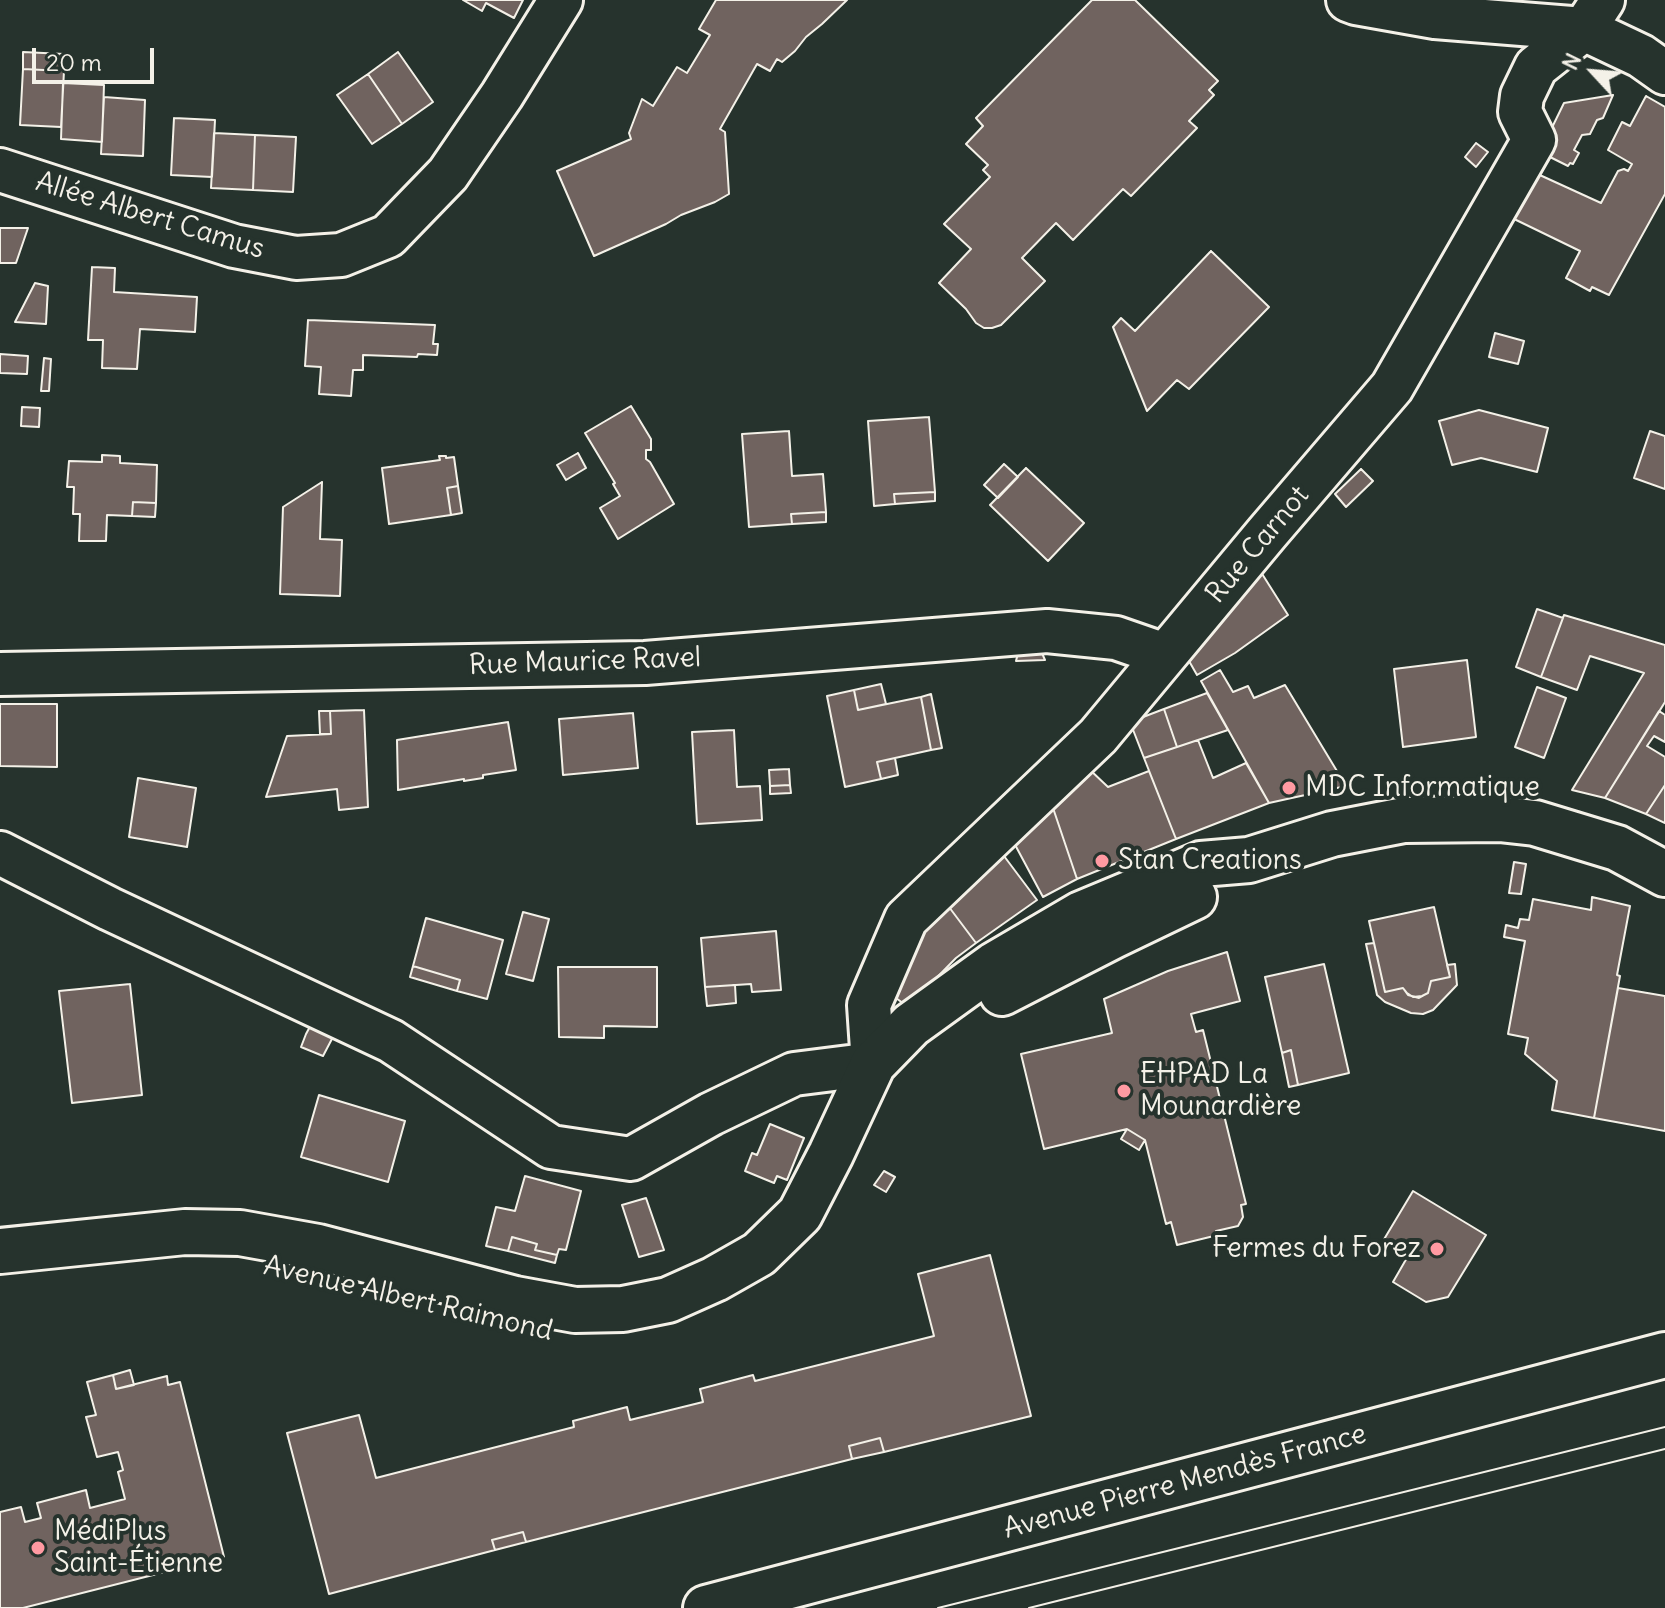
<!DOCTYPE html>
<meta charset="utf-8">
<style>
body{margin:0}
#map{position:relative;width:1665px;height:1608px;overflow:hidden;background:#26332d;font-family:Delius,sans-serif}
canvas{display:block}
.north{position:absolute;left:1553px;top:32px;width:80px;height:80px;-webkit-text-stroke:6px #26332d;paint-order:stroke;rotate:296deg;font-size:22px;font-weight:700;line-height:32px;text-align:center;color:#f4f1e8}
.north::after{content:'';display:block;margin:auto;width:28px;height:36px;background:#f4f1e8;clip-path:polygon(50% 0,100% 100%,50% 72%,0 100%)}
.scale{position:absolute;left:32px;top:48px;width:122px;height:36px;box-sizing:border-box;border:4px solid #f4f1e8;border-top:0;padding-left:10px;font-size:24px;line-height:28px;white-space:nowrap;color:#f4f1e8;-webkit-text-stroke:6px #26332d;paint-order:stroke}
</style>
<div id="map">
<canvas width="1665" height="1608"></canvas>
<div class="north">N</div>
<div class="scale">20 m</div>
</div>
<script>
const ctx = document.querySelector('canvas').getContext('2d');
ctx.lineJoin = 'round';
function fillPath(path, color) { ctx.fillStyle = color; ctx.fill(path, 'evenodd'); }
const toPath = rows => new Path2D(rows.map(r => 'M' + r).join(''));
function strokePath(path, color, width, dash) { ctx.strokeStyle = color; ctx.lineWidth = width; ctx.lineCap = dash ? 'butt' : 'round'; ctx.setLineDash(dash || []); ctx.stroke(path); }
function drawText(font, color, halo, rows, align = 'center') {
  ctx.font = font + ' Delius,sans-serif'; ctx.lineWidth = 8; ctx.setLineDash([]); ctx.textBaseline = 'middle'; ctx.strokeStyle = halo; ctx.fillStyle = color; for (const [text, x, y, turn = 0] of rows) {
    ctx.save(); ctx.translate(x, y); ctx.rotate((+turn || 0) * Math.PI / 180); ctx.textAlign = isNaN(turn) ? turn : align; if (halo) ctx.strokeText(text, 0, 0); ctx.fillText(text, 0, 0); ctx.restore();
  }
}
const building = toPath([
 [463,0,523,0,514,18,486,3,482,11,463,0],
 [716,0,847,0,822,24,806,37,795,51,782,62,777,59,770,71,757,64,720,129,725,132,729,194,715,202,681,215,666,224,594,256,557,171,631,139,629,133,642,99,653,106,677,67,687,73,710,35,699,29,716,0],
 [1092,0,1135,0,1218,81,1209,90,1214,95,1189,121,1197,128,1131,196,1123,189,1073,240,1056,223,1022,258,1045,281,1001,325,992,328,984,328,976,323,966,309,939,283,971,249,944,224,990,177,983,170,988,165,966,144,983,126,976,118,1092,0],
 [23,52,64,54,64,71,23,69,23,52],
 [398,52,433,102,402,124,368,74,398,52],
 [23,69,64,71,61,127,20,125,23,69],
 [368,74,402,124,372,144,337,95,368,74],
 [63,83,104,85,102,142,61,139,63,83],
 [1613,95,1603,118,1597,120,1590,134,1582,135,1574,150,1579,153,1573,164,1570,163,1568,166,1540,152,1564,103,1613,95],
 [1646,96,1665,107,1665,194,1609,295,1592,287,1590,291,1566,278,1580,251,1510,217,1531,171,1601,203,1618,171,1624,169,1628,171,1632,164,1608,150,1622,122,1630,126,1646,96],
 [104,97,145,100,143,156,101,154,104,97],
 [174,118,215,120,212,177,171,175,174,118],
 [214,133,255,135,253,190,211,188,214,133],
 [255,135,296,137,293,192,253,190,255,135],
 [1476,143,1488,152,1476,167,1465,157,1476,143],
 [0,228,28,228,16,263,0,263,0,228],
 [1211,251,1269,307,1189,389,1177,380,1147,411,1113,327,1121,318,1135,331,1211,251],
 [92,267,115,268,114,292,197,297,195,332,140,329,137,369,102,368,103,340,88,340,92,267],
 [35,283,48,286,46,324,15,322,35,283],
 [308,320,435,325,433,344,438,344,437,355,418,354,417,357,363,355,363,370,353,370,351,396,319,394,321,367,305,366,308,320],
 [1495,333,1524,341,1518,364,1489,357,1495,333],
 [0,354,28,356,27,374,0,373,0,354],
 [44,358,51,359,49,391,41,391,44,358],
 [631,406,651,439,651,450,646,450,646,459,650,462,674,504,618,539,600,508,620,496,613,484,615,483,585,433,631,406],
 [22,407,40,408,39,427,21,426,22,407],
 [1479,410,1548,428,1537,472,1481,458,1452,465,1439,421,1479,410],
 [929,417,935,492,894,494,895,504,874,506,868,421,929,417],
 [789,431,792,476,823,474,826,512,791,514,792,524,749,527,742,434,789,431],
 [1650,431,1665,436,1665,489,1634,478,1650,431],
 [578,453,586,468,566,480,557,465,578,453],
 [102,455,120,456,120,463,157,465,156,503,133,502,132,516,107,515,106,541,79,541,80,514,73,514,74,487,67,487,69,461,102,462,102,455],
 [439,456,446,456,446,458,454,457,458,486,447,488,451,515,389,524,382,468,440,460,439,456],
 [1004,464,1018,477,998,498,984,485,1004,464],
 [1026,468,1084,523,1048,561,990,505,1026,468],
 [1361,469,1373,481,1346,507,1335,494,1361,469],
 [322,482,320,539,342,540,340,596,280,594,283,507,322,482],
 [458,486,462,513,451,515,447,488,458,486],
 [935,492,935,501,895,504,894,494,935,492],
 [133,502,156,503,155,517,132,516,133,502],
 [826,512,826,522,792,524,791,514,826,512],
 [1259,569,1288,615,1235,653,1197,675,1185,654,1259,569],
 [1537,609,1563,618,1541,677,1516,667,1537,609],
 [1564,615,1665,645,1665,702,1605,798,1572,790,1644,673,1590,656,1577,690,1541,677,1564,615],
 [1038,644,1045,660,1016,661,1020,645,1038,644],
 [1467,660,1476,737,1403,747,1394,669,1467,660],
 [1220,670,1233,692,1248,686,1254,698,1285,685,1346,786,1269,803,1201,681,1220,670],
 [881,684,886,704,858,710,854,690,881,684],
 [1537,687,1566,698,1544,758,1515,747,1537,687],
 [854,690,858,710,921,697,931,750,877,762,881,779,845,787,827,696,854,690],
 [1207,693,1228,730,1177,747,1164,709,1207,693],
 [931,694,942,748,931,750,921,697,931,694],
 [0,704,57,704,57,767,0,766,0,704],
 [1164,709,1177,747,1144,758,1130,722,1164,709],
 [364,710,368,807,339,810,337,789,266,797,287,736,331,734,330,711,364,710],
 [319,711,330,711,331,734,320,734,319,711],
 [1659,711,1665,715,1665,742,1654,736,1647,746,1665,757,1665,785,1646,814,1605,798,1659,711],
 [633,713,638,768,563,775,559,719,633,713],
 [508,722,516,770,483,775,483,778,464,781,464,779,398,790,397,740,508,722],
 [734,730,737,787,760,786,762,820,697,824,692,732,734,730],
 [1198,740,1213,778,1246,763,1269,803,1176,839,1144,758,1198,740],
 [895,758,898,775,881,779,877,762,895,758],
 [1088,768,1108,787,1149,771,1176,839,1077,879,1052,805,1088,768],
 [789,769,790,785,770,786,769,770,789,769],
 [138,778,196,788,187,847,129,837,138,778],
 [790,785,791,793,770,794,770,786,790,785],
 [1665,785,1665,823,1646,814,1665,785],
 [1052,805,1077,879,1043,897,1013,841,1052,805],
 [1001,852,1037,900,976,943,946,903,1001,852],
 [1514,862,1526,864,1521,894,1509,893,1514,862],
 [1592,897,1630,906,1617,975,1620,976,1594,1118,1552,1110,1557,1081,1525,1054,1528,1038,1508,1034,1525,941,1504,937,1506,925,1518,928,1520,919,1529,920,1533,899,1591,910,1592,897],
 [946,903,976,943,956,958,908,1007,892,995,918,932,946,903],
 [1434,907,1450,977,1431,981,1428,993,1419,998,1408,995,1403,988,1385,992,1369,921,1434,907],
 [523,912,549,919,533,981,506,974,523,912],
 [426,918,503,940,487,999,457,991,460,980,413,966,426,918],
 [776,931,781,990,752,992,751,984,705,987,701,938,776,931],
 [1374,943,1385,992,1403,988,1407,993,1413,997,1422,996,1428,993,1431,981,1450,977,1447,965,1455,964,1457,985,1433,1010,1423,1014,1411,1013,1385,1002,1377,995,1366,944,1374,943],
 [1227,952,1240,1001,1191,1014,1196,1032,1203,1030,1246,1204,1241,1205,1243,1217,1238,1226,1216,1231,1218,1235,1177,1245,1171,1222,1166,1224,1145,1140,1127,1129,1044,1149,1021,1054,1112,1033,1104,999,1168,971,1227,952],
 [1324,964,1349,1073,1298,1085,1291,1050,1282,1053,1265,977,1324,964],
 [413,966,460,980,457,991,410,977,413,966],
 [558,967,657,967,657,1027,604,1026,604,1038,559,1037,558,967],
 [130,984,142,1095,72,1103,59,991,130,984],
 [735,985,736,1003,707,1006,705,987,735,985],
 [1618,988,1665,996,1665,1131,1594,1118,1618,988],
 [313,1021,334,1035,323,1056,301,1047,306,1034,313,1021],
 [1291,1050,1298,1085,1289,1087,1282,1053,1291,1050],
 [319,1095,405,1121,388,1182,301,1157,319,1095],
 [770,1124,804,1138,787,1180,777,1176,774,1183,745,1171,752,1153,757,1155,770,1124],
 [1127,1129,1145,1140,1139,1150,1121,1139,1127,1129],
 [884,1171,895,1177,886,1192,874,1185,884,1171],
 [525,1176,581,1191,566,1250,559,1249,557,1255,535,1250,537,1244,512,1237,508,1251,486,1246,496,1207,515,1211,525,1176],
 [1413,1191,1486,1235,1448,1297,1426,1302,1393,1282,1408,1256,1383,1241,1413,1191],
 [646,1198,664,1250,639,1257,622,1205,646,1198],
 [512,1237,537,1244,535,1250,557,1255,555,1263,508,1251,512,1237],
 [990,1255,1031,1416,884,1452,880,1438,849,1446,852,1459,526,1542,523,1532,492,1540,495,1550,329,1594,287,1433,359,1415,376,1478,574,1427,573,1421,627,1407,630,1420,703,1402,700,1389,753,1375,755,1381,934,1336,918,1274,990,1255],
 [130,1370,134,1385,116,1389,113,1375,130,1370],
 [113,1375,116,1389,167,1376,168,1385,180,1382,224,1557,23,1608,0,1608,0,1512,21,1507,25,1522,41,1518,37,1503,86,1490,90,1508,125,1499,118,1472,123,1470,118,1452,97,1457,86,1417,96,1415,87,1382,113,1375],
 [880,1438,884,1452,852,1459,849,1446,880,1438],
 [523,1532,526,1542,495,1550,492,1540,523,1532]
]);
fillPath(building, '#70635f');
strokePath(building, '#f4f1e8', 2);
const minor = toPath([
 [1348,0,1356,3,1435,17,1584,29,1641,56,1665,73],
 [0,170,234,246,296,258,341,255,388,236,448,174,502,95,561,0],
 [0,674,645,663,1047,631,1116,638,1165,655],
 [0,853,110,909,391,1041,551,1147,631,1159,711,1114,794,1074,873,1064,869,1005,906,919,1098,736,1267,533,1392,387,1534,140,1520,112,1522,96,1536,67,1584,29,1603,0]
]);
const tertiary = toPath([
 [1002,993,1113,936,1194,897],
 [0,1251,185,1232,240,1233,318,1247,515,1299,575,1310,623,1309,668,1300,715,1279,759,1254,800,1214,831,1154,873,1064,911,1025,994,965,1081,914,1201,864,1249,860,1332,834,1404,820,1499,819,1535,823,1617,848,1665,874]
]);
const secondary = toPath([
 [706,1608,1665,1355]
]);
strokePath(minor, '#f4f1e8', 48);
strokePath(tertiary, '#f4f1e8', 50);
strokePath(secondary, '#f4f1e8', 50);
strokePath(minor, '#26332d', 42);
strokePath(tertiary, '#26332d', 44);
strokePath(secondary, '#26332d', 44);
strokePath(toPath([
 [938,1608,1665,1427],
 [1029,1608,1665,1449]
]), '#f4f1e8', 2);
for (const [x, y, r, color] of [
 [1289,788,8,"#ff9aa2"],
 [1102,861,8,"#ff9aa2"],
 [1124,1091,8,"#ff9aa2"],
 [1437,1249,8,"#ff9aa2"],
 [38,1548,8,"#ff9aa2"]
]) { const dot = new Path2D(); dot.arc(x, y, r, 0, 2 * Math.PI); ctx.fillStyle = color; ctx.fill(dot); strokePath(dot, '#26332d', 3); }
drawText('28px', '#f4f1e8', '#26332d', [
 ["Allée Albert Camus",150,216,17],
 ["Rue Carnot",1258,545,-50],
 ["Rue Maurice Ravel",585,662,-2],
 ["Avenue Albert Raimond",408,1299,13],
 ["Avenue Pierre Mendès France",1185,1482,-15]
]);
drawText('28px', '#f4f1e8', '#26332d', [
 ["MDC Informatique",1305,788],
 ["Stan Creations",1118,861],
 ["EHPAD La",1140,1075],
 ["Mounardière",1140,1107],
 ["Fermes du Forez",1421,1249,"right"],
 ["MédiPlus",54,1532],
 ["Saint-Étienne",54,1564]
], 'left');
</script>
